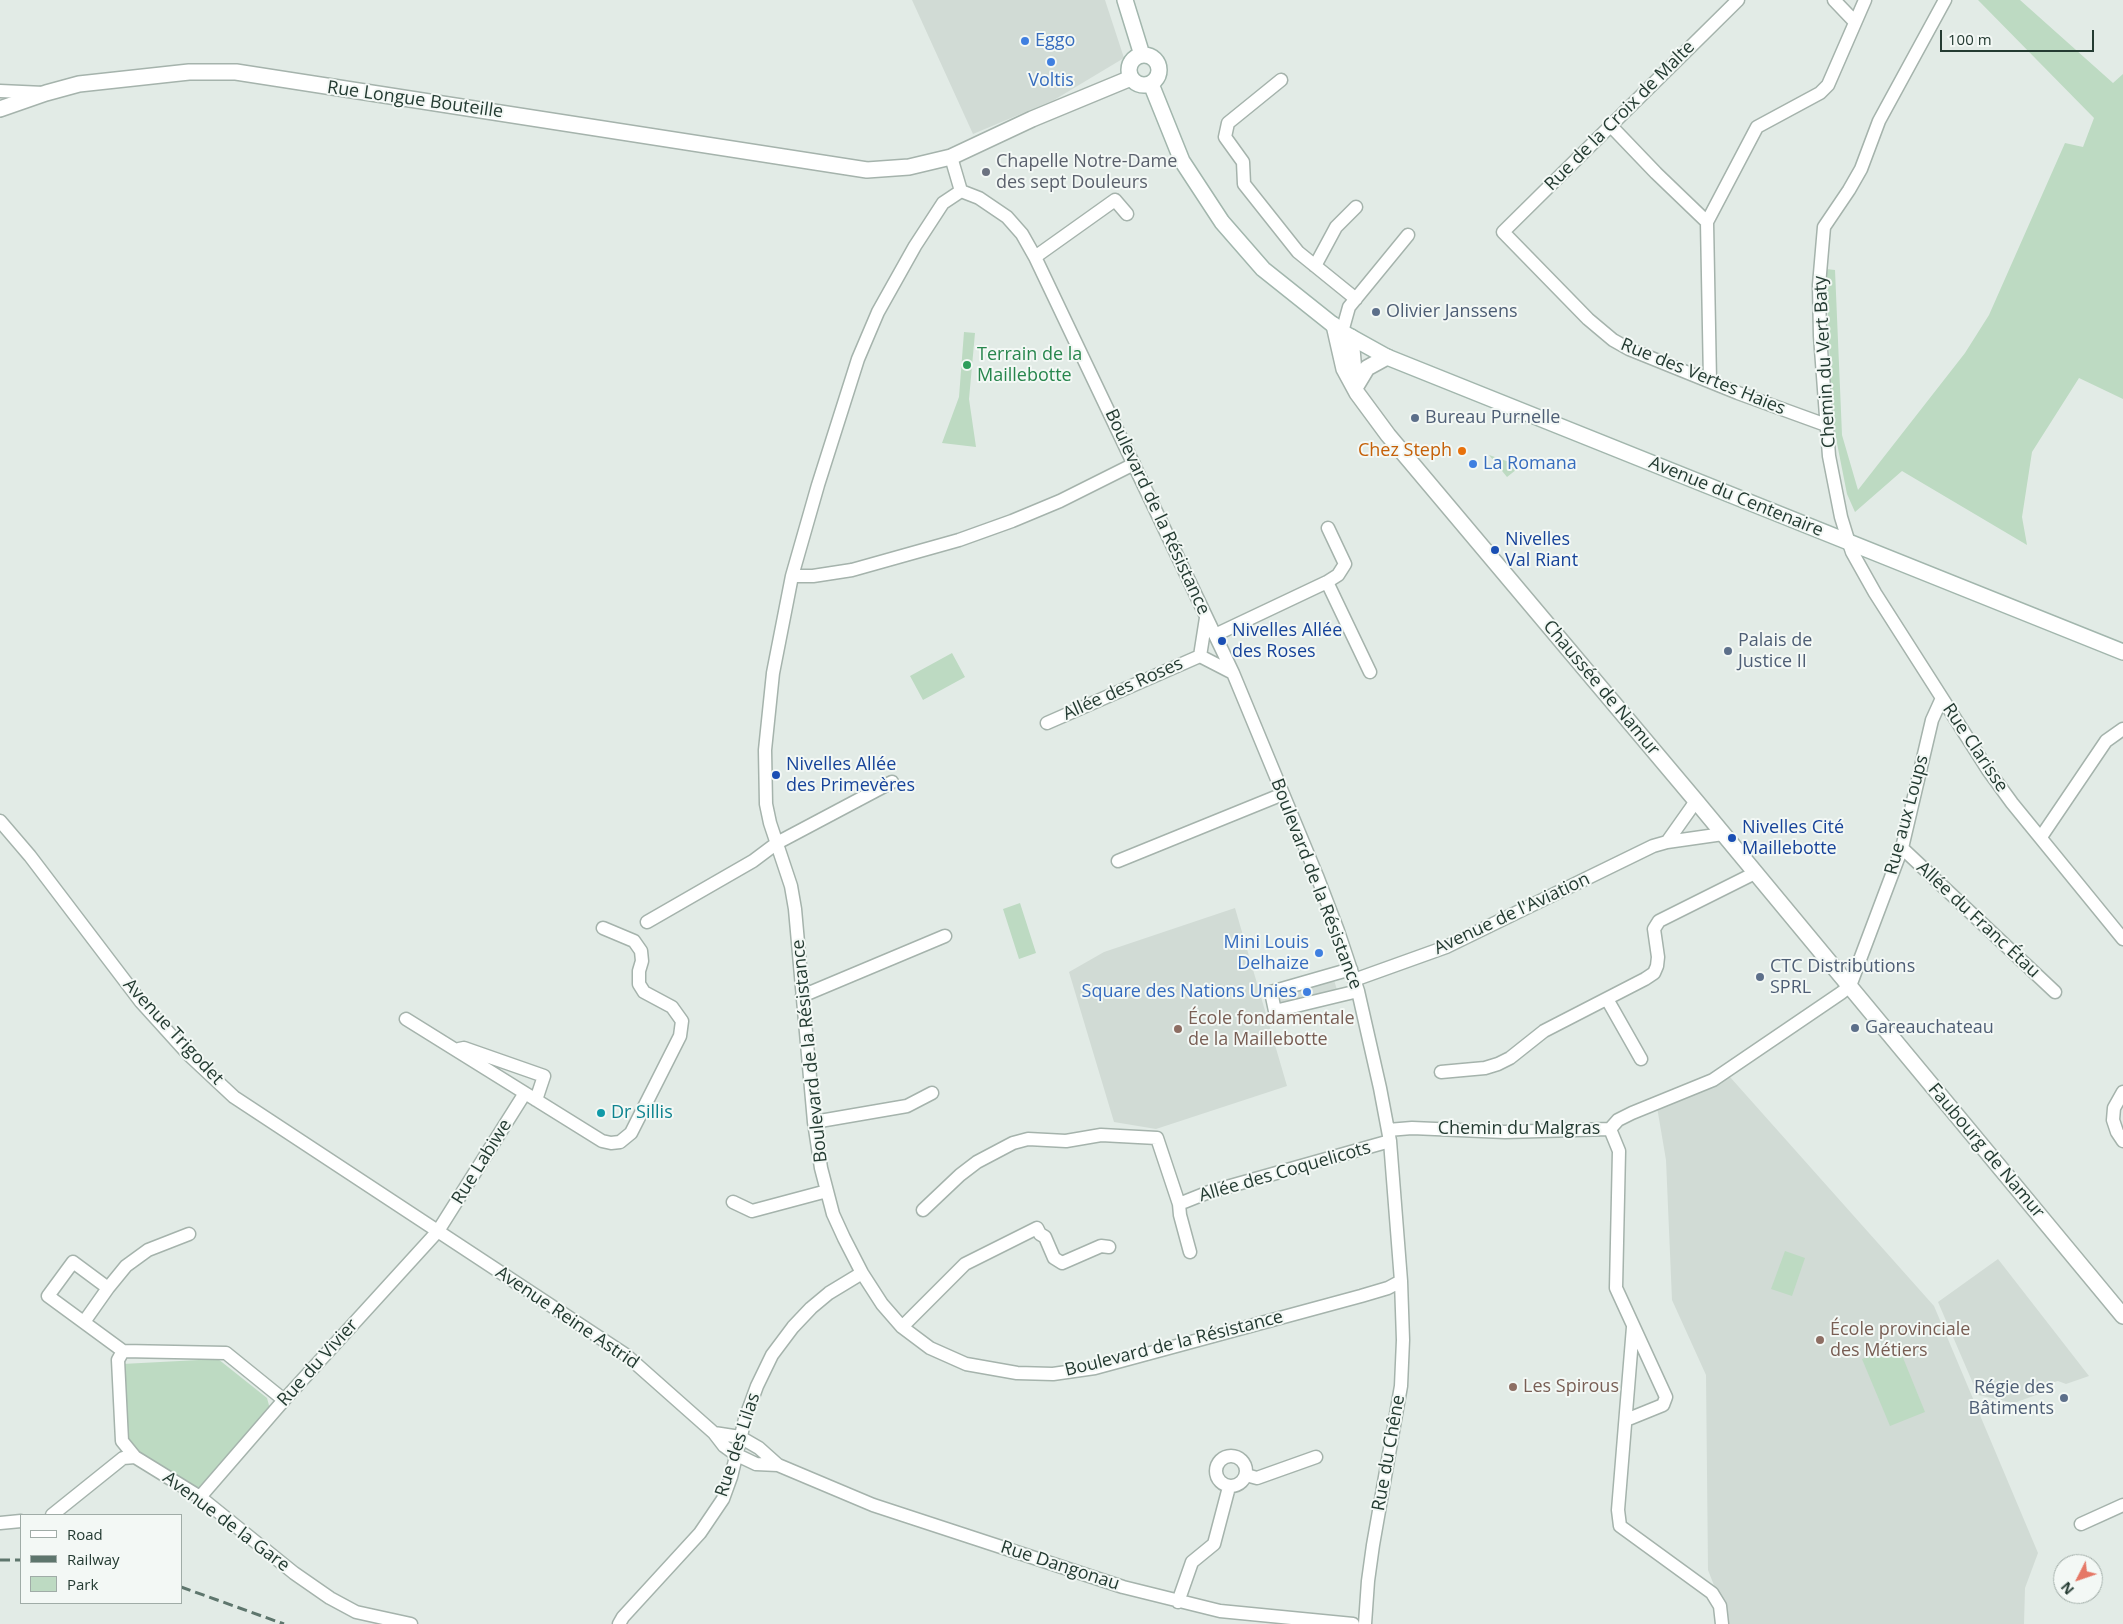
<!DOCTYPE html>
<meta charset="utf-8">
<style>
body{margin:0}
#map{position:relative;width:2123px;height:1624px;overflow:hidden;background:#e2ebe6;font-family:"Open Sans",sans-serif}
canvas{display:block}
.legend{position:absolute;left:20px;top:1514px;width:162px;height:90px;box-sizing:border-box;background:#f3f8f5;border:1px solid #a0aca7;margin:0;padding:6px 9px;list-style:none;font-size:15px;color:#243b32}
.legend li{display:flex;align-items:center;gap:10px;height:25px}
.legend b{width:25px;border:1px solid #a0aca7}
.north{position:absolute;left:2053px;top:1554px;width:50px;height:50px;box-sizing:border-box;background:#f3f8f5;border:1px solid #a0aca7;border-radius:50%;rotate:229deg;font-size:14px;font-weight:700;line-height:20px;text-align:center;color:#243b32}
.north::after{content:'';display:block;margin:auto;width:18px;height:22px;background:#e57866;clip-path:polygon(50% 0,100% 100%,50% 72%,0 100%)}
.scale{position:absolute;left:1940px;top:30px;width:154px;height:22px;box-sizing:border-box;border:2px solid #243b32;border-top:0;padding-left:6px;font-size:15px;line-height:18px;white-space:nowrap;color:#243b32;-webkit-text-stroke:4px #f3f8f5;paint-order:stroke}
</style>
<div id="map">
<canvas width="2123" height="1624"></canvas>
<ul class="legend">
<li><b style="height:6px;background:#fff"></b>Road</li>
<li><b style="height:6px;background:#5e766d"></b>Railway</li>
<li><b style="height:14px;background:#bddac2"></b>Park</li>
</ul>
<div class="north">N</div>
<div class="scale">100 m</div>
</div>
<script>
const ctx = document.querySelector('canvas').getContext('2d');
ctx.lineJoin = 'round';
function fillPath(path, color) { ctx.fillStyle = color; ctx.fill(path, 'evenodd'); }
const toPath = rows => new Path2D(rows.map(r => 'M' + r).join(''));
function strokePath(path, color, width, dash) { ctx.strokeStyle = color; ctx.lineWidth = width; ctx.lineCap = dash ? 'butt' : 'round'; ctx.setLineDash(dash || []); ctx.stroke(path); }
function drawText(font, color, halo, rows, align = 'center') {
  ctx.font = font + ' "Open Sans",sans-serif'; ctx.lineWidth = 4; ctx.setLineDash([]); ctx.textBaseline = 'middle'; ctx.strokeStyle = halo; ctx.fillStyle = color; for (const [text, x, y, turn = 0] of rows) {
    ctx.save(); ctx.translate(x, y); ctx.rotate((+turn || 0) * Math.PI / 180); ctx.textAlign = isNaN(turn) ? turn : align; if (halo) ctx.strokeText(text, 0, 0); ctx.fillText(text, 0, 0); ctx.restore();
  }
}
fillPath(toPath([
 [912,0,1105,0,1124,58,1054,100,973,134],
 [1235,908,1287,1086,1156,1129,1114,1122,1069,972,1104,952],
 [1334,980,1337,990,1280,1005,1277,995],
 [1730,1077,1934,1306,2038,1553,2025,1588,2024,1624,1729,1624,1708,1570,1706,1375,1672,1300,1666,1160,1657,1107],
 [1998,1259,2089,1376,2066,1384,2058,1381,2051,1383,2047,1391,2014,1403,1978,1395,1938,1302]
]), '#d1dbd5');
fillPath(toPath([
 [1978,0,2020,0,2113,83,2123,74,2123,399,2079,378,2032,452,2022,517,2027,545,1902,471,1855,512,1847,494,1832,418,1826,269,1835,270,1842,435,1858,490,1965,353,1989,315,2065,143,2083,147,2094,118],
 [964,332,975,333,969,399,976,447,942,443,959,397],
 [1489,455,1521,466,1507,477],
 [952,653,965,677,923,700,910,676],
 [1020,903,1036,953,1019,959,1003,909],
 [1785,1251,1805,1258,1792,1296,1771,1289],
 [1897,1343,1925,1412,1890,1426,1862,1359],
 [218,1359,267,1398,270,1409,206,1482,198,1489,190,1488,137,1451,124,1435,122,1364]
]), '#bddac2');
const minor = toPath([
 [1738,0,1503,232,1588,319,1613,340,1629,349,1738,393,1826,425],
 [1834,0,1855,22],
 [1945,0,1879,121,1861,169,1849,190,1824,227,1819,285,1820,336,1829,456,1841,517,1849,543,1852,552,1875,593,1988,770,2012,803,2123,939],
 [1281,80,1228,123,1225,137,1243,162,1244,184,1298,252,1356,299],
 [0,91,44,93],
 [1610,125,1656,173,1707,222],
 [951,157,961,191],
 [961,191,943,203,915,246,878,312,858,359,818,485,792,576,773,673,765,750,766,804,770,823,791,886,795,909,814,1122,821,1168,833,1214,844,1238,862,1273,882,1304,902,1327,930,1348,966,1364,1017,1373,1053,1374,1095,1368,1361,1296,1388,1288,1401,1281],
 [961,191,979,198,1007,217,1022,234,1035,257,1233,673,1317,876,1338,931,1358,991,1380,1088,1390,1141,1401,1281,1403,1340,1401,1386,1373,1545,1368,1581,1365,1624],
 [1035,257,1115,200,1127,214],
 [1315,266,1336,227,1356,207],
 [1342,332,1349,307,1408,235],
 [1710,381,1707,222,1757,127,1820,93,1828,85,1865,0],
 [792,576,813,576,852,570,959,540,1012,521,1060,501,1134,464],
 [1327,582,1370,672],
 [1206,618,1200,656,1233,673],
 [1215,635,1327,582,1338,575,1345,564,1328,528],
 [1047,723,1200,656],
 [0,821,30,856,141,1002,188,1054,234,1097,626,1355,714,1433,724,1446,735,1454,756,1464,778,1465,873,1505,1123,1587,1220,1611,1353,1624],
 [2041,837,2106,741,2123,729],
 [1667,842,1696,801],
 [1902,848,2055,992],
 [1118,861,1283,794],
 [647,922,753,861,777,843,892,782],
 [1351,969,1271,992,1275,1011,1358,991],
 [1354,980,1446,947,1653,846,1667,842,1723,834],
 [802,996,945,936],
 [1607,999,1641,1059],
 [406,1019,602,1141,611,1143,620,1142,631,1133,680,1036,682,1021,672,1007,644,992,639,984,639,971,642,961,641,951,634,941,603,928],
 [459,1049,464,1048,544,1076,536,1100],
 [1441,1072,1485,1068,1498,1064,1510,1058,1544,1031,1645,979,1654,973,1657,966,1658,957,1654,929,1659,921,1755,873],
 [2123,1092,2114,1108,2113,1120,2117,1132,2123,1141],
 [814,1122,907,1106,932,1093],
 [1610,1129,1619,1151,1616,1288,1666,1397,1663,1405,1626,1420],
 [1388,1130,1412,1128,1505,1132,1610,1129,1618,1120,1632,1113,1713,1080,1841,993,1850,986,1902,848,1932,720,1942,698],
 [733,1202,752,1211,827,1191],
 [923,1210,960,1175,977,1162,1013,1143,1028,1139,1066,1141,1101,1135,1157,1138,1179,1204],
 [1190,1252,1180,1215,1179,1204,1209,1192,1390,1141],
 [108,1288,126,1266,148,1250,189,1234],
 [84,1322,108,1288,73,1262,48,1296,123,1351,226,1353,284,1400],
 [902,1327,965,1264,1037,1228,1040,1234,1045,1237,1054,1258,1062,1263,1101,1246,1109,1247],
 [1633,1327,1618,1510,1620,1526,1712,1593,1720,1606,1722,1624],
 [123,1351,118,1360,122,1441,135,1457],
 [714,1433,740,1437,759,1448,778,1465],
 '1216 1471a15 15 0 1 1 30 0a15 15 0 1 1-30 0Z',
 [1246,1475,1257,1478,1316,1457],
 [200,1497,284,1400,438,1231,525,1093],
 [52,1515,123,1458,135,1457,200,1497,294,1573,330,1598,356,1612,411,1624],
 [0,1523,21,1521],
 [2081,1524,2123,1505],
 [1178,1602,1192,1562,1214,1544,1229,1487],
 [619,1624,623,1617,700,1533,723,1499,731,1477,745,1419,757,1386,772,1355,793,1327,811,1308,829,1293,862,1273]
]);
const tertiary = toPath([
 [0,109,46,93,79,84,189,72,236,72,867,170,909,167,951,157,1032,119,1131,78],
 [1334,325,1344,369,1357,393,1388,435,1696,801,2123,1316],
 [1351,337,1355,384],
 [1355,388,1367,368,1387,357]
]);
const secondary = toPath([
 [1125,0,1142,55],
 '1129 70a15 15 0 1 1 30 0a15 15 0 1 1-30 0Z',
 [1151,84,1182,161,1222,222,1263,269,1342,332,1387,357,2123,652]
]);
strokePath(minor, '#a5b3ac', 15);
strokePath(tertiary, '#a5b3ac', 18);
strokePath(secondary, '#a2b6ad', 18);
strokePath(minor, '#fff', 12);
strokePath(tertiary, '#fff', 15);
strokePath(secondary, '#fff', 15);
strokePath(toPath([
 [0,1560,21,1560],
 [181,1587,284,1624]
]), '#5e766d', 3, [10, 5]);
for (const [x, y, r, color] of [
 [1025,41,5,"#3f7fe0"],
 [1051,62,5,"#3f7fe0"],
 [986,172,5,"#6b7280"],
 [1376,312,5,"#5c6f8a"],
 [967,365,5,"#2e9e5b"],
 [1415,418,5,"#5c6f8a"],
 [1462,451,5,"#e8710a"],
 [1473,464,5,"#3f7fe0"],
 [1495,550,5,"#1a4fb4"],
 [1222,641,5,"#1a4fb4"],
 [1728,651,5,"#5c6f8a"],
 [776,775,5,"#1a4fb4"],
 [1732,838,5,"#1a4fb4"],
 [1319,953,5,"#3f7fe0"],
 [1760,977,5,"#5c6f8a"],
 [1307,992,5,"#3f7fe0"],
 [1855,1028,5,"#5c6f8a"],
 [1178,1029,5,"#8d6e63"],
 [601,1113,5,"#0f9aa8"],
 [1820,1340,5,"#8d6e63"],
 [1513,1387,5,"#8d6e63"],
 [2064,1398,5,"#5c6f8a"]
]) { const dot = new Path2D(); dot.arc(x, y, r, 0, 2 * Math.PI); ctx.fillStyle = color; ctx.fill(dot); strokePath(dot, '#f3f8f5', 2); }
drawText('18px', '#366cbe', '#f3f8f5', [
 ["Eggo",1035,41],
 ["Voltis",1051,81,"center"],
 ["La Romana",1483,464],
 ["Mini Louis",1309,943,"right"],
 ["Delhaize",1309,964,"right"],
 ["Square des Nations Unies",1297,992,"right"]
], 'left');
drawText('18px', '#243b32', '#f3f8f5', [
 ["Rue Longue Bouteille",415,100,8],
 ["Rue de la Croix de Malte",1620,116,-45],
 ["Chemin du Vert Baty",1825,362,-93],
 ["Rue des Vertes Haies",1703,377,22],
 ["Avenue du Centenaire",1736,497,22],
 ["Boulevard de la Résistance",1157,512,65],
 ["Chaussée de Namur",1601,688,50],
 ["Allée des Roses",1123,689,-24],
 ["Rue Clarisse",1975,748,56],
 ["Rue aux Loups",1907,815,-75],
 ["Boulevard de la Résistance",1316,884,69],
 ["Avenue de l'Aviation",1512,914,-25],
 ["Allée du Franc Étau",1978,920,43],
 ["Avenue Trigodet",173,1032,47],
 ["Boulevard de la Résistance",810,1051,-96],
 ["Chemin du Malgras",1519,1129],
 ["Faubourg de Namur",1986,1151,50],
 ["Rue Labiwe",482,1162,-58],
 ["Allée des Coquelicots",1285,1172,-16],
 ["Avenue Reine Astrid",567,1318,34],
 ["Boulevard de la Résistance",1174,1344,-14],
 ["Rue du Vivier",318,1363,-48],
 ["Rue des Lilas",738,1445,-72],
 ["Rue du Chêne",1389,1453,-80],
 ["Avenue de la Gare",226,1522,37],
 ["Rue Dangonau",1060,1566,18]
]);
drawText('18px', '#5b616d', '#f3f8f5', [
 ["Chapelle Notre-Dame",996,162],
 ["des sept Douleurs",996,183]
], 'left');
drawText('18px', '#4e5e75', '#f3f8f5', [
 ["Olivier Janssens",1386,312],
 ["Bureau Purnelle",1425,418],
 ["Palais de",1738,641],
 ["Justice II",1738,662],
 ["CTC Distributions",1770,967],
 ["SPRL",1770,988],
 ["Gareauchateau",1865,1028],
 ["Régie des",2054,1388,"right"],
 ["Bâtiments",2054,1409,"right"]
], 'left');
drawText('18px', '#27864d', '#f3f8f5', [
 ["Terrain de la",977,355],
 ["Maillebotte",977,376]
], 'left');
drawText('18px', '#c56008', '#f3f8f5', [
 ["Chez Steph",1452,451]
], 'right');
drawText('18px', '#164399', '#f3f8f5', [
 ["Nivelles",1505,540],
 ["Val Riant",1505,561],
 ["Nivelles Allée",1232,631],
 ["des Roses",1232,652],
 ["Nivelles Allée",786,765],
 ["des Primevères",786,786],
 ["Nivelles Cité",1742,828],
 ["Maillebotte",1742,849]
], 'left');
drawText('18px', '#785e54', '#f3f8f5', [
 ["École fondamentale",1188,1019],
 ["de la Maillebotte",1188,1040],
 ["École provinciale",1830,1330],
 ["des Métiers",1830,1351],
 ["Les Spirous",1523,1387]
], 'left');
drawText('18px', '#0d838f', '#f3f8f5', [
 ["Dr Sillis",611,1113]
], 'left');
</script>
